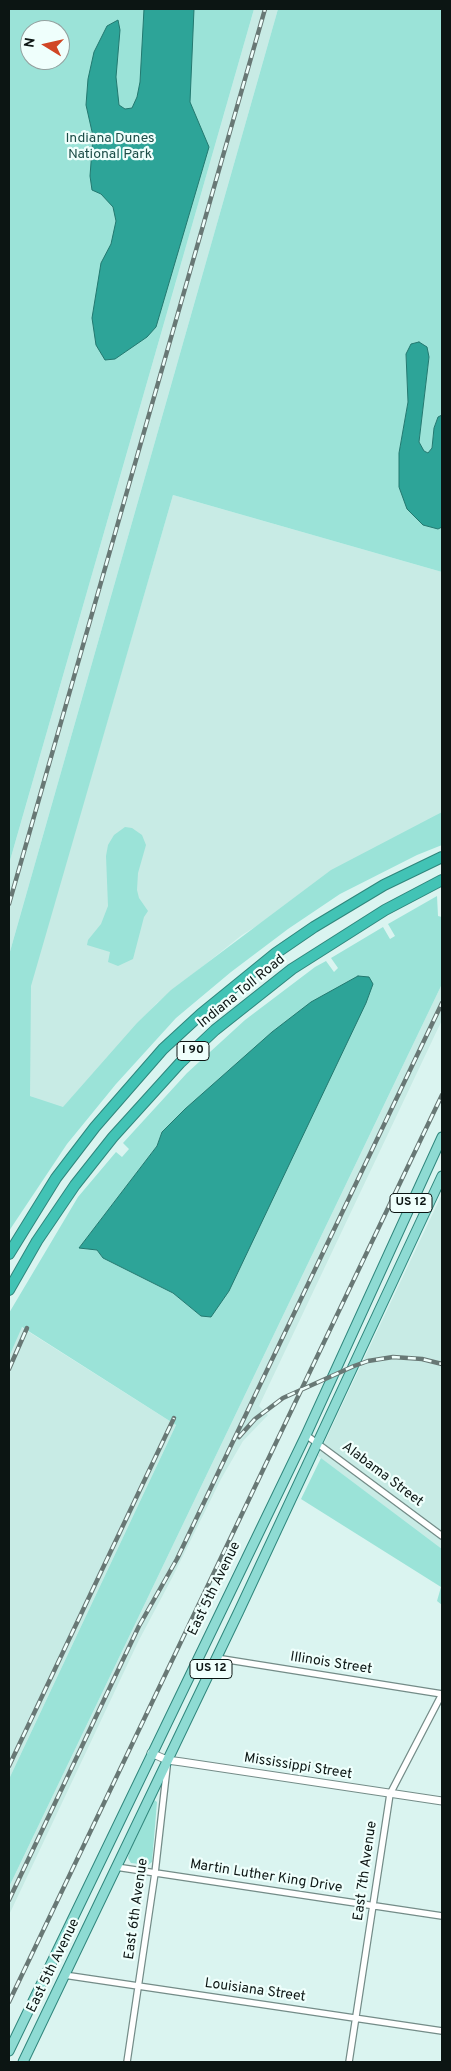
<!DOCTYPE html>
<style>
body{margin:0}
#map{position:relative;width:451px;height:2071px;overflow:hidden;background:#daf4f0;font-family:Overpass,sans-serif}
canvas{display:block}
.frame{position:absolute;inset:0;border:10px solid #0c1513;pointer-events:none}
.north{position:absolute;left:20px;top:20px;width:50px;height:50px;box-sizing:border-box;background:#effffc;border:1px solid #94a19f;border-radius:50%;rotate:279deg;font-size:14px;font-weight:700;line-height:20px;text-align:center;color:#0c1513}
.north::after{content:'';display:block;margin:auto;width:18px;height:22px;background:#d04625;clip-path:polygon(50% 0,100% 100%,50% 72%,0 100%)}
</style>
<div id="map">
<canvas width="451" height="2071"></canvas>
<div class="frame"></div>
<div class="north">N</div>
</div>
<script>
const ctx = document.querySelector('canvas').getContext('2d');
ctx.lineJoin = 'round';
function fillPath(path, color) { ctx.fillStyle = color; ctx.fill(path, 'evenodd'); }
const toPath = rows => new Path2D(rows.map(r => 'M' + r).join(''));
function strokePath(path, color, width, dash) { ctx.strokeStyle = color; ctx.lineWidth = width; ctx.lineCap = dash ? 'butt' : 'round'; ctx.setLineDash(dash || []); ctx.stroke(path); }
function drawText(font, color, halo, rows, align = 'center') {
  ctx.font = font + ' Overpass,sans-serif'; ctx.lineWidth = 4.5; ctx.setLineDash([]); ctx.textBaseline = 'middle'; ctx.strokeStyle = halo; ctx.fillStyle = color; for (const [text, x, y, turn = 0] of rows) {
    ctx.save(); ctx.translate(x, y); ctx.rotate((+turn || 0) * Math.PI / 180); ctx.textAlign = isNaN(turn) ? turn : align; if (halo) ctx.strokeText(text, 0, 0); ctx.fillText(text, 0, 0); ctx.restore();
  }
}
fillPath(toPath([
 [254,9,278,9,9,955,9,864],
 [173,495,442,572,442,812,242,935,157,1003,63,1108,30,1096,30,986],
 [442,984,442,1020,259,1406,268,1415,243,1441,221,1479,172,1578,139,1640,9,1915,9,1887],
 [442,1194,442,1549,318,1456],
 [21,1327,176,1425,9,1779,9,1357]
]), '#c8ebe5');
fillPath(toPath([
 [9,9,254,9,9,864],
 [30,30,60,30,60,60,30,60],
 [278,9,442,9,442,415,438,417,434,428,432,448,428,453,423,451,419,442,429,357,406,354,408,402,399,453,399,487,438,529,442,527,442,572,173,495,31,986,30,1096,63,1107,137,1023,171,990,331,870,442,812,442,845,417,855,340,894,288,929,231,972,176,1018,116,1084,67,1144,9,1231,9,955],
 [125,827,132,828,142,835,146,845,138,873,137,890,139,898,148,911,144,917,133,959,118,966,108,962,110,952,87,945,88,940,101,924,108,906,106,856,108,845,114,835],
 [437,896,438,916,442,917,442,984,9,1887,9,1779,176,1425,22,1327,9,1357,9,1313,78,1197,116,1152,122,1157,129,1149,123,1143,187,1073,245,1020,315,967,326,961,334,972,338,968,331,958,383,927,390,939,395,936,388,924],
 [162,1132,201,1316,173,1293,103,1258,97,1250,80,1247,157,1146],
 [321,1458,442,1549,442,1605,437,1601,441,1587,301,1499],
 [154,1800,157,1802,152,1862,148,1865,131,1863,128,1858,129,1853]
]), '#9be3d8');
const water = toPath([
 [144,9,194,9,190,102,209,147,156,327,147,337,115,359,105,360,96,345,92,318,101,263,111,244,116,221,113,207,101,194,92,190,90,176,93,136,86,105,88,79,94,52,107,26,118,20,120,30,116,77,119,105,125,109,132,108,137,97,140,82,144,9],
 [419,342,427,347,429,357,419,442,424,451,428,453,432,448,434,428,438,417,442,415,442,527,438,529,423,525,407,509,399,487,399,453,408,402,406,354,411,344,419,342],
 [358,976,369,977,373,984,366,1003,229,1291,211,1317,201,1316,173,1293,103,1258,97,1250,79,1248,157,1146,162,1132,185,1109,272,1032,311,1002,358,976]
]);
fillPath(water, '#2da498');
strokePath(water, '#237970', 1);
const minor = toPath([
 [306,1435,442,1536],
 [216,1658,442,1694],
 [116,1867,442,1916],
 [64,1975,442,2031],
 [127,2062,155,1873,167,1767],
 [349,2062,390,1794,442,1694]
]);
const tertiary = toPath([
 [151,1753,167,1760,182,1762,442,1801]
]);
const primary = toPath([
 [9,2051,306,1435,442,1137],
 [23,2062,239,1611,442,1176]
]);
const motorway = toPath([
 [9,1254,56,1178,95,1127,163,1049,201,1014,276,953,314,927,384,885,442,857],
 [9,1290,37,1241,75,1185,113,1137,180,1063,215,1030,292,969,385,910,442,880]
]);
strokePath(minor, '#748c88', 8);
strokePath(tertiary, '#748c88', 9);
strokePath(primary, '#2f867c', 11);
strokePath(motorway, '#2f867c', 12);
strokePath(minor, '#fff', 5.5);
strokePath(tertiary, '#fff', 7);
strokePath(primary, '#8edbd3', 9);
strokePath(motorway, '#42c3b5', 10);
const rail = toPath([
 [9,904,265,9],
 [9,1369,27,1328],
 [239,1437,255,1419,283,1398,354,1366,368,1361,393,1357,422,1359,442,1364],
 [9,1766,174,1418],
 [9,1900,139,1626,177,1559,442,1003],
 [9,2002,442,1095]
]);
strokePath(rail, '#687875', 4.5);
strokePath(rail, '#effffc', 2.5, [8]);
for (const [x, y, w] of [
 [193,1051,32],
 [411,1203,42],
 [211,1669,42]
]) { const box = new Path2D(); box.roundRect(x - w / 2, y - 9.5, w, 19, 4); ctx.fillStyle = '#effffc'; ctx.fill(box); strokePath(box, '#0c1513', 1); }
drawText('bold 12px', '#0c1513', null, [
 ["I 90",193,1051],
 ["US 12",411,1203],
 ["US 12",211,1669]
]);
drawText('14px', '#1d4e48', '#effffc', [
 ["Indiana Dunes",110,139],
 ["National Park",110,155]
]);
drawText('14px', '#0c1513', '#effffc', [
 ["Indiana Toll Road",242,992,-39],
 ["Alabama Street",382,1475,37],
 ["East 5th Avenue",215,1589,-64],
 ["Illinois Street",331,1664,9],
 ["Mississippi Street",298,1767,9],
 ["East 7th Avenue",366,1871,-82],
 ["Martin Luther King Drive",266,1877,9],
 ["East 6th Avenue",137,1909,-82],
 ["East 5th Avenue",54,1966,-64],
 ["Louisiana Street",255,1991,8]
]);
</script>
